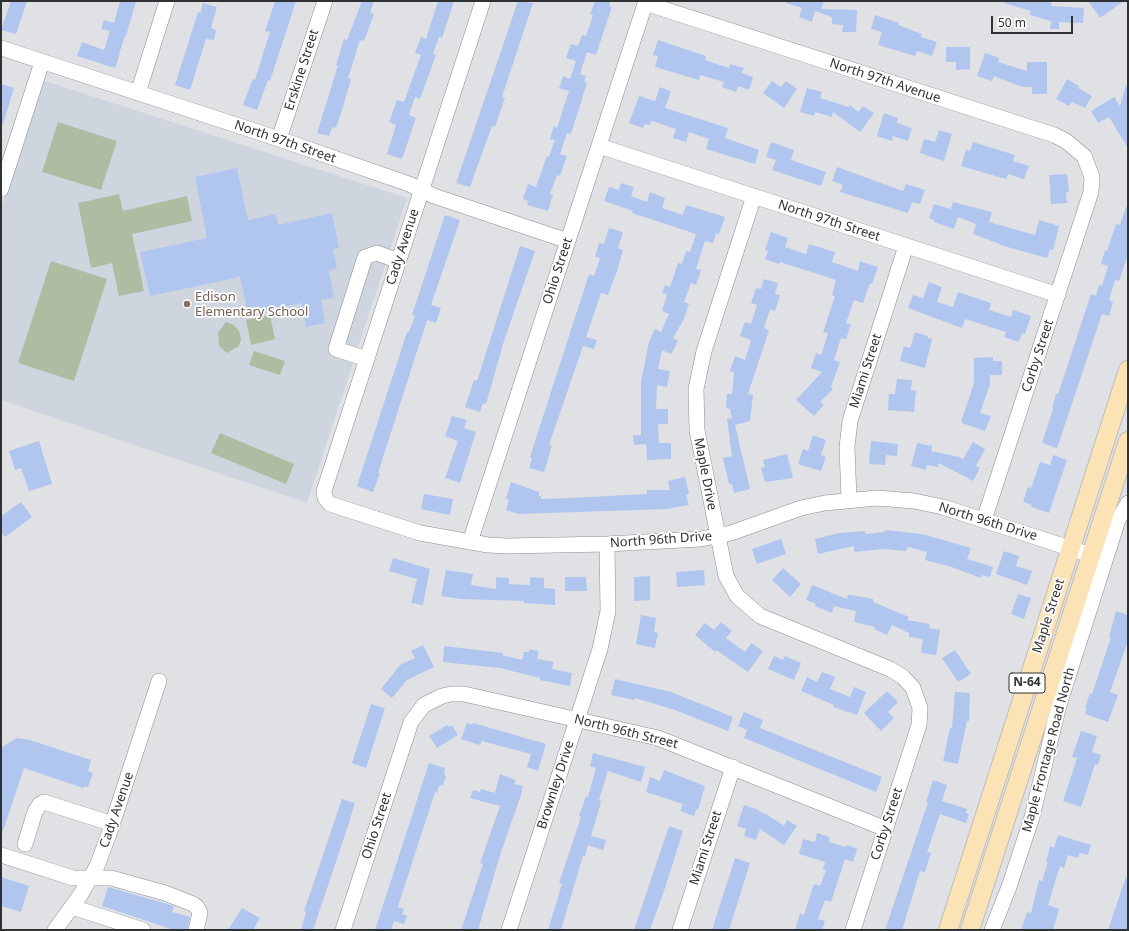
<!DOCTYPE html>
<style>
body{margin:0}
#map{position:relative;width:1129px;height:931px;overflow:hidden;background:#dfe1e5;font-family:"Noto Sans",sans-serif}
canvas{display:block}
.frame{position:absolute;inset:0;border:2px solid #303132;pointer-events:none}
.scale{position:absolute;left:991px;top:16px;width:82px;height:18px;box-sizing:border-box;border:2px solid #303132;border-top:0;padding-left:5px;font-size:12px;line-height:14px;white-space:nowrap;color:#303132;-webkit-text-stroke:3px #fff;paint-order:stroke}
</style>
<div id="map">
<canvas width="1129" height="931"></canvas>
<div class="frame"></div>
<div class="scale">50 m</div>
</div>
<script>
const ctx = document.querySelector('canvas').getContext('2d');
ctx.lineJoin = 'round';
function fillPath(path, color) { ctx.fillStyle = color; ctx.fill(path, 'evenodd'); }
const toPath = rows => new Path2D(rows.map(r => 'M' + r).join(''));
function strokePath(path, color, width, dash) { ctx.strokeStyle = color; ctx.lineWidth = width; ctx.lineCap = dash ? 'butt' : 'round'; ctx.setLineDash(dash || []); ctx.stroke(path); }
function drawText(font, color, halo, rows, align = 'center') {
  ctx.font = font + ' "Noto Sans",sans-serif'; ctx.lineWidth = 3.5; ctx.setLineDash([]); ctx.textBaseline = 'middle'; ctx.strokeStyle = halo; ctx.fillStyle = color; for (const [text, x, y, turn = 0] of rows) {
    ctx.save(); ctx.translate(x, y); ctx.rotate((+turn || 0) * Math.PI / 180); ctx.textAlign = isNaN(turn) ? turn : align; if (halo) ctx.strokeText(text, 0, 0); ctx.fillText(text, 0, 0); ctx.restore();
  }
}
fillPath(toPath([
 [42,80,407,198,307,503,1,400,1,208]
]), '#cfd5de');
fillPath(toPath([
 [58,122,117,141,101,190,42,172],
 [119,194,123,211,187,196,192,221,132,234,144,291,119,296,112,263,91,268,78,203],
 [51,261,107,279,74,381,18,363],
 [270,315,275,339,251,345,246,320],
 [226,322,234,325,239,331,241,339,239,346,227,353,219,346,218,333],
 [254,351,285,361,280,375,249,365],
 [220,433,294,464,286,484,211,453]
]), '#aebca1');
fillPath(toPath([
 [11,1,27,1,16,34,1,30],
 [120,1,136,1,126,36,125,36,119,54,120,54,115,68,77,56,82,42,104,50,110,31,101,29,104,20,114,23],
 [275,1,296,1,270,81,268,80,257,110,243,105,250,86,253,79,255,80,266,44,270,32,265,31],
 [362,1,374,1,370,13,374,14,364,41,360,40,348,78,351,79,342,110,336,128,332,127,329,136,317,133,338,65,336,65,344,39,347,40],
 [438,1,454,1,442,38,439,37,433,54,436,55,420,99,415,97,409,115,416,118,402,159,387,154,396,125,389,122,397,100,404,102,421,55,415,53,421,37,426,39],
 [518,1,533,3,502,97,505,98,495,127,492,126,470,187,456,183],
 [595,1,611,1,609,6,612,7,596,55,587,52,580,74,586,76,584,82,587,83,571,134,567,133,560,154,567,156,560,176,557,175,550,194,553,195,548,211,527,205,528,201,523,199,528,184,536,187,547,156,549,157,555,140,550,139,554,126,557,128,569,91,559,88,563,76,570,79,576,61,566,58,571,44,578,46,582,35,586,36,593,15,590,14],
 [787,1,824,1,821,9,857,10,856,32,842,32,843,25,832,24,832,17,815,11,812,22,799,17,802,8,786,3],
 [1004,1,1045,1,1052,3,1051,6,1084,8,1083,23,1059,22,1059,29,1050,29,1051,21,1030,15,1031,11,1004,3],
 [1088,1,1124,1,1100,18],
 [203,3,217,7,211,28,216,30,214,40,206,39,190,90,175,85,198,12,200,13],
 [875,15,899,23,898,25,922,34,921,37,937,42,932,56,917,51,915,56,878,45,882,32,871,29],
 [658,40,706,56,705,60,729,68,730,64,744,68,742,73,753,77,749,90,738,86,736,92,722,87,724,82,700,75,699,80,655,67,658,56,653,55],
 [946,47,970,47,970,69,956,70,956,62,946,62],
 [985,53,999,58,998,62,1027,71,1027,62,1047,62,1047,94,1032,94,1032,87,1022,87,994,76,992,81,977,76],
 [1067,79,1079,86,1078,88,1092,96,1085,108,1072,102,1069,106,1056,99],
 [772,81,781,87,786,81,797,89,784,108,763,93],
 [1,84,14,88,3,124,1,124],
 [1126,85,1128,86,1128,148,1109,117,1098,123,1091,111,1114,97,1120,106],
 [660,87,671,91,665,108,728,128,725,138,759,150,755,164,706,149,709,139,689,132,686,142,673,138,676,129,652,121,650,125,645,124,643,128,629,123,639,96,655,101],
 [807,88,822,92,820,98,849,107,850,105,858,112,863,106,874,113,860,132,833,112,832,117,815,112,814,116,800,112],
 [884,113,898,118,897,123,912,128,908,141,893,136,892,141,877,136],
 [939,130,952,134,944,161,920,153,924,139,935,142],
 [771,142,794,150,791,160,826,172,821,186,772,170,776,160,766,157],
 [973,142,1015,155,1013,161,1029,166,1024,179,1008,174,1006,179,961,166,966,150,970,151],
 [837,167,903,191,906,184,925,190,920,204,912,202,908,213,840,192,843,185,832,181],
 [237,168,248,220,276,214,278,225,332,213,339,248,333,249,337,269,329,270,334,298,321,300,325,323,306,327,301,303,248,314,240,277,150,296,140,252,207,238,195,177],
 [1067,174,1069,192,1066,192,1067,203,1051,204,1049,175],
 [621,183,634,187,631,196,647,202,650,192,665,198,662,208,683,215,686,205,725,217,719,234,716,233,713,243,705,241,696,269,701,270,696,285,691,283,684,302,689,304,684,319,673,338,678,341,671,354,662,350,658,369,670,371,667,387,657,385,656,409,668,409,668,424,658,424,659,443,671,443,671,459,647,460,646,444,634,445,633,435,641,435,641,382,649,342,655,329,661,332,669,314,662,311,667,294,662,293,665,285,670,287,678,263,682,264,686,251,690,252,696,234,632,213,633,211,604,201,609,187,619,190],
 [953,202,992,212,989,222,1035,235,1039,220,1059,226,1053,250,1050,249,1047,258,1000,245,1000,244,973,234,976,224,958,217,954,229,934,222,934,220,929,218,934,204,951,209],
 [1126,207,1128,207,1128,255,1119,281,1115,280,1109,300,1113,302,1109,316,1102,314,1057,448,1042,443,1053,409,1052,408,1056,394,1058,394,1091,294,1096,296,1099,285,1102,286,1108,266,1101,264,1105,250,1107,251,1116,224,1120,225],
 [445,215,460,220,431,305,441,308,436,323,427,320,378,473,380,473,373,492,357,486,407,332,409,332,415,316,412,315],
 [609,228,623,232,618,248,623,250,617,271,608,295,601,293,586,337,597,340,594,349,583,346,549,445,552,446,544,472,529,468,532,458,530,457,589,274,594,276,600,258,595,257,599,243,604,244],
 [771,232,788,238,785,247,806,254,809,244,835,252,832,262,858,271,860,261,878,267,872,284,870,283,863,303,854,300,846,323,851,324,846,339,841,338,834,360,840,362,831,387,833,389,820,402,824,405,814,416,796,400,822,372,811,368,816,353,821,355,828,333,823,332,835,296,832,295,836,280,780,262,779,264,765,259,768,251,765,250],
 [520,246,535,251,504,341,486,404,483,403,480,412,465,407,474,380,477,381],
 [764,279,778,283,775,294,780,295,775,311,770,309,764,328,769,330,748,394,753,395,750,421,735,425,750,489,734,493,732,484,729,484,723,458,732,456,727,419,732,418,730,409,726,408,727,394,732,394,734,372,730,371,735,356,745,360,751,340,740,336,745,322,751,324,757,305,751,303,756,288,761,289],
 [929,282,942,287,937,302,953,307,958,292,991,303,989,310,1011,317,1013,310,1031,316,1025,334,1022,333,1019,342,1004,337,1006,332,965,319,962,328,908,308,913,295,923,298],
 [915,332,928,336,928,338,932,339,925,368,900,361,904,346,910,348],
 [993,357,993,361,1002,361,1002,375,990,375,990,384,980,413,991,416,985,431,962,423,962,419,974,383,974,358],
 [897,379,912,380,911,390,916,391,914,412,888,410,889,394,895,394],
 [452,416,467,420,464,428,476,432,460,483,445,478,458,441,445,436],
 [813,435,826,440,821,455,826,457,821,471,798,464,803,449,808,451],
 [39,441,52,484,29,491,21,468,15,470,9,451],
 [871,441,898,444,897,456,886,455,885,465,869,464],
 [973,442,985,449,976,466,980,468,973,481,939,463,938,467,927,465,926,470,911,466,917,443,932,446,931,451,959,457,963,459],
 [787,454,793,478,765,482,761,468,765,467,763,460],
 [1053,455,1067,460,1049,513,1031,507,1032,505,1023,502,1028,487,1031,488,1040,462,1050,465],
 [685,477,689,494,686,495,689,505,667,509,518,514,506,510,509,500,506,498,511,482,539,492,539,496,541,496,541,499,569,498,647,494,647,490,670,490,668,481],
 [424,494,453,499,450,515,421,509],
 [21,502,32,517,5,537,1,532,1,516],
 [885,530,922,534,971,548,967,559,993,567,990,577,982,575,981,578,949,566,925,560,927,552,908,547,906,551,884,549,854,552,854,546,818,554,815,539,839,533,865,531,866,534,885,532],
 [781,539,786,554,757,564,752,549],
 [1004,551,1019,556,1016,566,1032,571,1027,585,996,574],
 [393,558,430,569,423,605,411,603,417,579,389,571],
 [783,568,801,584,790,597,772,580],
 [446,570,473,574,471,585,496,589,496,577,509,578,509,584,530,585,530,577,544,578,544,588,555,589,555,605,524,603,524,601,461,599,441,596],
 [704,570,705,585,677,587,676,572],
 [650,576,650,600,634,601,634,577],
 [565,577,586,577,587,591,565,591],
 [812,585,847,599,848,595,852,595,873,599,873,602,909,617,907,620,930,624,929,628,940,630,936,655,921,653,923,639,909,637,909,633,892,625,887,635,874,629,875,627,854,622,856,611,834,606,832,613,815,606,816,604,806,600],
 [1018,594,1031,598,1024,619,1011,614],
 [1116,611,1128,615,1128,641,1110,692,1118,695,1108,722,1085,714,1087,708,1085,708,1090,693,1092,694,1111,637,1109,637],
 [641,615,656,618,654,632,658,633,655,648,636,644],
 [721,622,732,631,726,638,745,652,751,643,763,651,748,672,716,650,715,652,695,635,705,623,714,630],
 [423,645,434,667,407,680,392,698,381,689,400,665,415,658,411,651],
 [444,646,503,653,502,655,522,660,524,652,529,652,529,649,539,651,537,659,554,662,552,669,572,673,570,686,540,680,540,678,500,668,443,662],
 [955,650,971,674,958,682,942,658],
 [774,656,783,660,785,656,801,663,794,680,768,669],
 [822,672,835,677,830,689,850,697,854,687,866,692,857,715,833,707,834,705,801,691,807,677,817,682],
 [615,679,671,692,733,717,728,731,675,710,635,698,635,700,611,695],
 [887,691,898,702,888,712,894,718,881,731,864,713],
 [955,692,970,693,969,721,967,721,958,764,943,761,950,728,952,728],
 [371,704,385,708,366,768,352,763],
 [744,712,763,720,760,728,882,777,876,792,744,738,747,730,738,726],
 [467,723,472,725,473,723,546,744,538,771,527,767,531,754,482,741,480,745,461,739],
 [447,725,449,727,452,725,458,735,437,748,429,736],
 [1081,731,1097,736,1092,752,1101,755,1098,765,1095,764,1081,807,1063,801,1077,758,1072,757],
 [17,738,30,740,91,760,88,771,93,773,88,787,84,786,83,788,24,768,3,831,1,830,1,750,2,747],
 [593,753,645,767,641,782,608,771,599,800,601,801,600,806,591,836,606,840,603,850,588,845,585,856,583,856,561,930,548,930,562,884,559,883,581,817,579,816,586,796,588,797,596,768,590,766],
 [429,763,445,768,444,773,446,777,443,785,439,786,437,793,435,792,402,894,398,907,404,909,402,914,407,916,404,924,394,921,391,930,375,930],
 [664,770,705,786,698,810,696,809,694,816,680,811,683,804,646,792,650,777,660,781],
 [500,774,516,780,514,784,523,786,521,795,501,852,478,930,461,930,483,864,480,863,500,806,470,798,473,790,480,792,481,789,495,793],
 [933,780,947,785,942,801,967,809,966,813,969,814,966,823,940,814,927,852,931,853,925,872,920,871,902,930,885,930,928,802,926,802],
 [342,799,355,803,348,826,313,930,301,930,306,912,304,911],
 [744,805,759,810,758,811,766,814,784,826,787,820,797,826,784,845,760,829,756,840,744,836,746,829,737,826],
 [669,826,683,831,664,891,650,930,634,930],
 [817,833,830,837,829,842,846,847,847,845,856,848,857,850,853,862,845,859,831,902,825,900,818,919,825,921,822,930,795,930,800,913,804,915,814,884,820,886,826,870,823,870,825,862,799,854,803,839,815,842],
 [1058,835,1091,845,1088,855,1080,853,1078,858,1068,855,1064,868,1060,866,1048,905,1059,909,1053,930,1021,930,1027,912,1031,913,1039,880,1042,881,1048,862,1046,862,1050,846,1054,848],
 [735,858,750,863,729,930,712,930],
 [1,877,29,886,21,912,1,906],
 [1126,877,1128,877,1128,930,1108,930],
 [108,887,174,906,172,912,190,917,187,930,174,930,102,906],
 [242,908,260,918,253,930,228,930]
]), '#b1c6ef');
const minor = toPath([
 [483,1,324,491,325,498,330,504,420,533,488,545,508,546,607,544,701,539,731,533,801,508,825,503,877,498,914,501,943,507,1091,555],
 [645,3,1054,135,1066,141,1084,156,1092,177,1091,192,984,520],
 [1,48,279,139,409,184,434,196,568,241],
 [138,93,167,1],
 [279,139,325,1],
 [599,146,1058,295],
 [1,189,42,62],
 [754,196,704,351,696,389,697,430,726,576,737,596,760,616,890,669,903,677,913,688,920,708,919,725,853,930],
 [367,359,336,349,365,257,377,253,399,261],
 [849,500,847,447,850,421,906,246],
 [470,542,646,1],
 [25,844,35,812,40,804,44,802,113,824],
 [1,855,73,878,111,878,165,893,193,904,197,907,200,913,196,930],
 [72,907,143,930],
 [55,930,81,894,97,866,109,834,159,681],
 [343,930,411,722,424,705,442,696,451,694,464,694,658,738,886,829],
 [509,930,600,649,608,611,607,544],
 [680,930,733,767],
 [992,930,1009,887,1032,817,1059,705,1118,520,1128,503]
]);
const major = toPath([
 [948,930,1128,370],
 [970,930,1128,441]
]);
strokePath(minor, '#8b8d91', 16);
strokePath(major, '#bdbdbd', 20);
strokePath(minor, '#fff', 15);
strokePath(major, '#fbe3b6', 18);
for (const [x, y, r, color] of [
 [187,304,4,"#8d6e63"]
]) { const dot = new Path2D(); dot.arc(x, y, r, 0, 2 * Math.PI); ctx.fillStyle = color; ctx.fill(dot); strokePath(dot, '#fff', 1.5); }
for (const [x, y, w] of [
 [1027,683,36]
]) { const box = new Path2D(); box.roundRect(x - w / 2, y - 10, w, 20, 3); ctx.fillStyle = '#fff'; ctx.fill(box); strokePath(box, '#303132', 1); }
drawText('bold 12px', '#303132', null, [
 ["N-64",1027,683]
]);
drawText('13px', '#303132', '#fff', [
 ["Erskine Street",302,70,-72],
 ["North 97th Avenue",885,81,18],
 ["North 97th Street",285,142,19],
 ["North 97th Street",829,221,18],
 ["Cady Avenue",403,247,-72],
 ["Ohio Street",558,271,-72],
 ["Corby Street",1038,356,-72],
 ["Miami Street",866,371,-72],
 ["Maple Drive",705,474,79],
 ["North 96th Drive",988,522,17],
 ["North 96th Drive",661,540,-4],
 ["Maple Street",1049,616,-72],
 ["North 96th Street",626,732,14],
 ["Maple Frontage Road North",1049,750,-75],
 ["Brownley Drive",556,785,-72],
 ["Cady Avenue",117,810,-71],
 ["Corby Street",887,824,-72],
 ["Ohio Street",377,826,-72],
 ["Miami Street",706,848,-72]
]);
drawText('13px', '#785e54', '#fff', [
 ["Edison",195,297],
 ["Elementary School",195,312]
], 'left');
</script>
